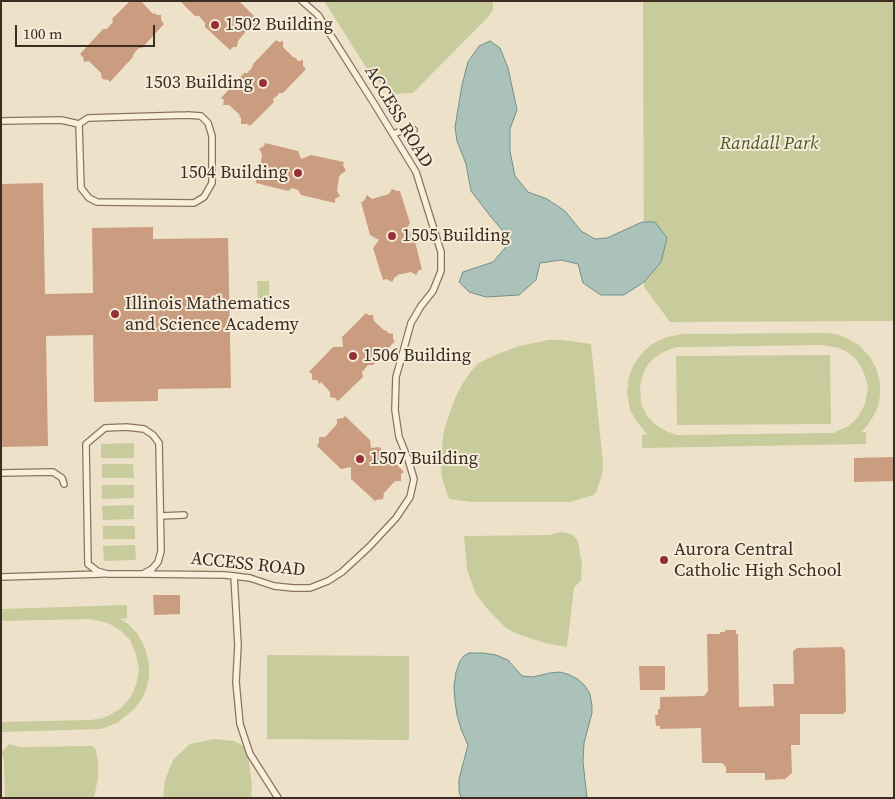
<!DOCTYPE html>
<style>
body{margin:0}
#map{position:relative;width:895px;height:799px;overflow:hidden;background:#eee1c9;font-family:"Source Serif 4",serif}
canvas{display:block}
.frame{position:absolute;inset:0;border:2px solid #3b2d21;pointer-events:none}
.scale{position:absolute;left:15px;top:25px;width:140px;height:22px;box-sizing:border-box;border:2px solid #3b2d21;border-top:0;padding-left:6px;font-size:15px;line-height:18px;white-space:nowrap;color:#3b2d21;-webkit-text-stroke:4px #f5ecd9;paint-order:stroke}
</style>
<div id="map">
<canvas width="895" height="799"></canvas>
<div class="frame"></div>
<div class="scale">100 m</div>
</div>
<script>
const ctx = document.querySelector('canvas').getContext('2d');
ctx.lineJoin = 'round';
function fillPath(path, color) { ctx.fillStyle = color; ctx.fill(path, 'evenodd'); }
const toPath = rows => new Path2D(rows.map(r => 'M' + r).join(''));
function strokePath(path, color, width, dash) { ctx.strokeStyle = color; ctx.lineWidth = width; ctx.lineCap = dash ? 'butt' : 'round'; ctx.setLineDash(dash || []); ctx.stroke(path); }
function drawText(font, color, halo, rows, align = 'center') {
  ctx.font = font + ' "Source Serif 4",serif'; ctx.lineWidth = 4; ctx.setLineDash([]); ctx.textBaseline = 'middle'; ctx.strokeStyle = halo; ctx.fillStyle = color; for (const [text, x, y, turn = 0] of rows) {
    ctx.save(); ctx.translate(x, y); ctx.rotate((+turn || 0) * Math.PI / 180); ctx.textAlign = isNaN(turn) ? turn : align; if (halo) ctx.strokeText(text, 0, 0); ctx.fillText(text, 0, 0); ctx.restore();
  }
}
fillPath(toPath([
 [324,1,493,1,493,10,489,16,413,93,392,94,371,75],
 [643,1,894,1,894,321,670,322,644,287],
 [257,281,269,281,270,305,258,306],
 [823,333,836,334,844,337,859,345,870,357,876,368,880,383,880,396,878,406,874,415,867,426,861,432,866,432,866,444,642,448,642,435,647,434,637,422,630,410,627,392,629,376,634,364,642,353,652,344,667,337,683,334],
 [823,345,839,348,847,352,855,358,860,365,864,373,868,387,865,404,858,417,849,426,833,433,677,435,666,431,656,425,647,416,641,404,640,387,643,374,647,366,653,359,660,354,668,350,677,347,686,347],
 [548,340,562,340,591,344,603,463,602,475,596,492,593,495,571,502,472,502,449,499,442,478,441,467,441,457,444,430,455,398,463,383,472,370,479,363,495,355,519,346],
 [830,355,831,424,677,425,676,356],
 [134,443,134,458,101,458,101,444],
 [102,464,133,464,134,478,102,478],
 [102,485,134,485,134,498,102,499],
 [134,505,134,519,103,520,102,506],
 [103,526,135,526,135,539,103,539],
 [563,532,571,534,577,539,579,546,580,556,582,560,581,580,574,588,567,647,549,644,520,635,506,628,496,618,485,606,476,594,471,581,467,569,464,536,551,535,556,533],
 [135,545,136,560,104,561,103,546],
 [127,605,127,618,120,619,128,624,137,633,145,648,149,664,149,677,146,690,141,700,134,709,117,723,101,729,1,732,1,722,90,720,99,719,108,716,121,708,130,698,136,685,139,670,136,654,130,640,120,630,108,623,89,619,1,621,1,609],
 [267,655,409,656,409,740,267,739],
 [214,739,234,741,247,748,252,785,251,798,163,798,165,780,173,760,190,744],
 [9,744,20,747,93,746,96,750,98,763,98,778,94,798,5,798,4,762,2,752]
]), '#c8cc9d');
const water = toPath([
 [490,41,500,48,508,68,517,110,510,129,510,151,515,176,528,192,547,199,565,211,581,231,595,239,607,238,642,222,655,222,667,238,661,262,644,282,624,295,601,295,583,283,578,264,561,260,540,263,536,280,519,295,486,297,469,292,459,282,463,272,493,262,505,248,509,238,491,217,471,191,466,164,457,141,455,127,462,85,468,62,479,46,490,41],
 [469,653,483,653,496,655,508,660,522,676,533,677,550,673,560,672,570,675,579,680,585,686,590,694,592,706,592,713,584,743,583,762,587,798,461,798,459,791,459,779,468,745,461,729,457,715,455,701,454,687,456,672,460,661,464,656,469,653]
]);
fillPath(water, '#aac2ba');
strokePath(water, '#709187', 1);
fillPath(toPath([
 [130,1,141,1,153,14,154,13,157,15,161,15,161,20,164,24,142,48,139,48,135,52,133,55,133,57,110,82,108,80,102,79,101,73,89,61,84,62,83,57,80,54,103,29,107,29,113,22,112,19],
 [180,1,239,1,258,20,256,22,256,29,250,29,248,31,247,30,238,41,237,47,233,47,230,50,205,27,205,23,199,16,195,16],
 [276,40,279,42,283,41,283,47,294,58,295,57,298,61,303,60,303,66,306,69,283,93,279,93,277,96,273,99,274,102,250,126,247,124,241,124,241,118,239,116,240,115,229,105,223,105,224,100,221,98,244,73,247,73,252,68,253,64],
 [265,143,298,151,301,159,311,155,344,162,343,165,346,171,341,174,339,177,337,191,340,196,335,199,335,203,301,195,298,190,292,188,288,191,256,183,256,180,253,174,258,171,259,168,260,168,262,154,259,149,264,146],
 [43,183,45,294,93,293,92,228,153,227,153,239,228,238,231,388,158,389,158,401,94,402,93,335,46,336,48,446,1,447,1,184],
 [392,189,397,191,400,191,410,223,408,226,411,235,414,237,422,270,419,270,416,275,411,272,397,275,398,276,395,277,392,282,387,279,383,280,373,248,379,240,370,235,361,202,364,201,367,195,372,199,389,194],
 [366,313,368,315,373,315,374,321,385,331,386,330,388,333,393,334,393,339,395,341,373,365,368,365,362,372,363,377,338,401,335,398,330,397,330,392,321,382,319,384,317,380,312,380,312,374,309,372,333,347,343,347,342,337],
 [345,416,370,440,371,448,379,447,404,472,401,474,401,481,395,481,384,493,383,499,377,500,375,501,351,479,351,467,341,469,317,446,319,443,319,437,325,437,337,424,337,419,343,418],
 [893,457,894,481,854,482,854,458],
 [153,595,180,595,180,614,154,615],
 [725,630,736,630,736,634,738,634,739,707,774,706,773,684,794,684,793,651,797,648,842,647,845,650,846,711,843,714,800,714,800,745,791,745,792,773,785,779,765,780,765,773,726,773,726,767,722,763,702,763,701,728,660,729,660,726,656,726,655,715,658,715,658,709,660,709,660,697,704,696,708,691,707,634,720,634,720,632,725,632],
 [639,666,665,666,665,690,640,690]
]), '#ca9d81');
const service = toPath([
 [188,115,201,116,208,123,212,136,212,183,204,197,194,203,97,202,89,198,81,188,79,124,88,118,188,115],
 [1,121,61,120,79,124],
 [393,134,410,128,414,130],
 [126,427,144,429,153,435,159,443,161,551,158,562,152,569,143,574,107,574,97,571,88,564,86,444,105,428,126,427],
 [1,473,53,472,62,478,64,484],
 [161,516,184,515],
 [143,574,225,575,250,578,274,586,293,588,310,588,328,581,342,572,369,547,396,518,410,497,414,479,408,459,399,437,395,410,396,377,411,323,421,306,433,291,441,271,441,252,416,172,375,105,318,15,302,1],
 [234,576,238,645,236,682,240,724,250,754,278,798],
 [1,577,102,574]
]);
strokePath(service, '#8a745e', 8);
strokePath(service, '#f8efdd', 5.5);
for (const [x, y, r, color] of [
 [215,25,5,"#973034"],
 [263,83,5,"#973034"],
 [298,173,5,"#973034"],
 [392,236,5,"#973034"],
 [115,314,5,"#973034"],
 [353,356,5,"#973034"],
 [360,459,5,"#973034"],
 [664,560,5,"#973034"]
]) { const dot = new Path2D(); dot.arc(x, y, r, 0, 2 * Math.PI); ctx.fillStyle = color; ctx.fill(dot); strokePath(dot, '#f5ecd9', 2); }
drawText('18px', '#3b2d21', '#f5ecd9', [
 ["1502 Building",225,25],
 ["1503 Building",253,83,"right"],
 ["1504 Building",288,173,"right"],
 ["1505 Building",402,236],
 ["Illinois Mathematics",125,304],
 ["and Science Academy",125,325],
 ["1506 Building",363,356],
 ["1507 Building",370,459],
 ["Aurora Central",674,550],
 ["Catholic High School",674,571]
], 'left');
drawText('18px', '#3b2d21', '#f5ecd9', [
 ["ACCESS ROAD",398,117,59],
 ["ACCESS ROAD",248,565,6]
]);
drawText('italic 18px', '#4d5728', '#f5ecd9', [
 ["Randall Park",769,144]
]);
</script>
